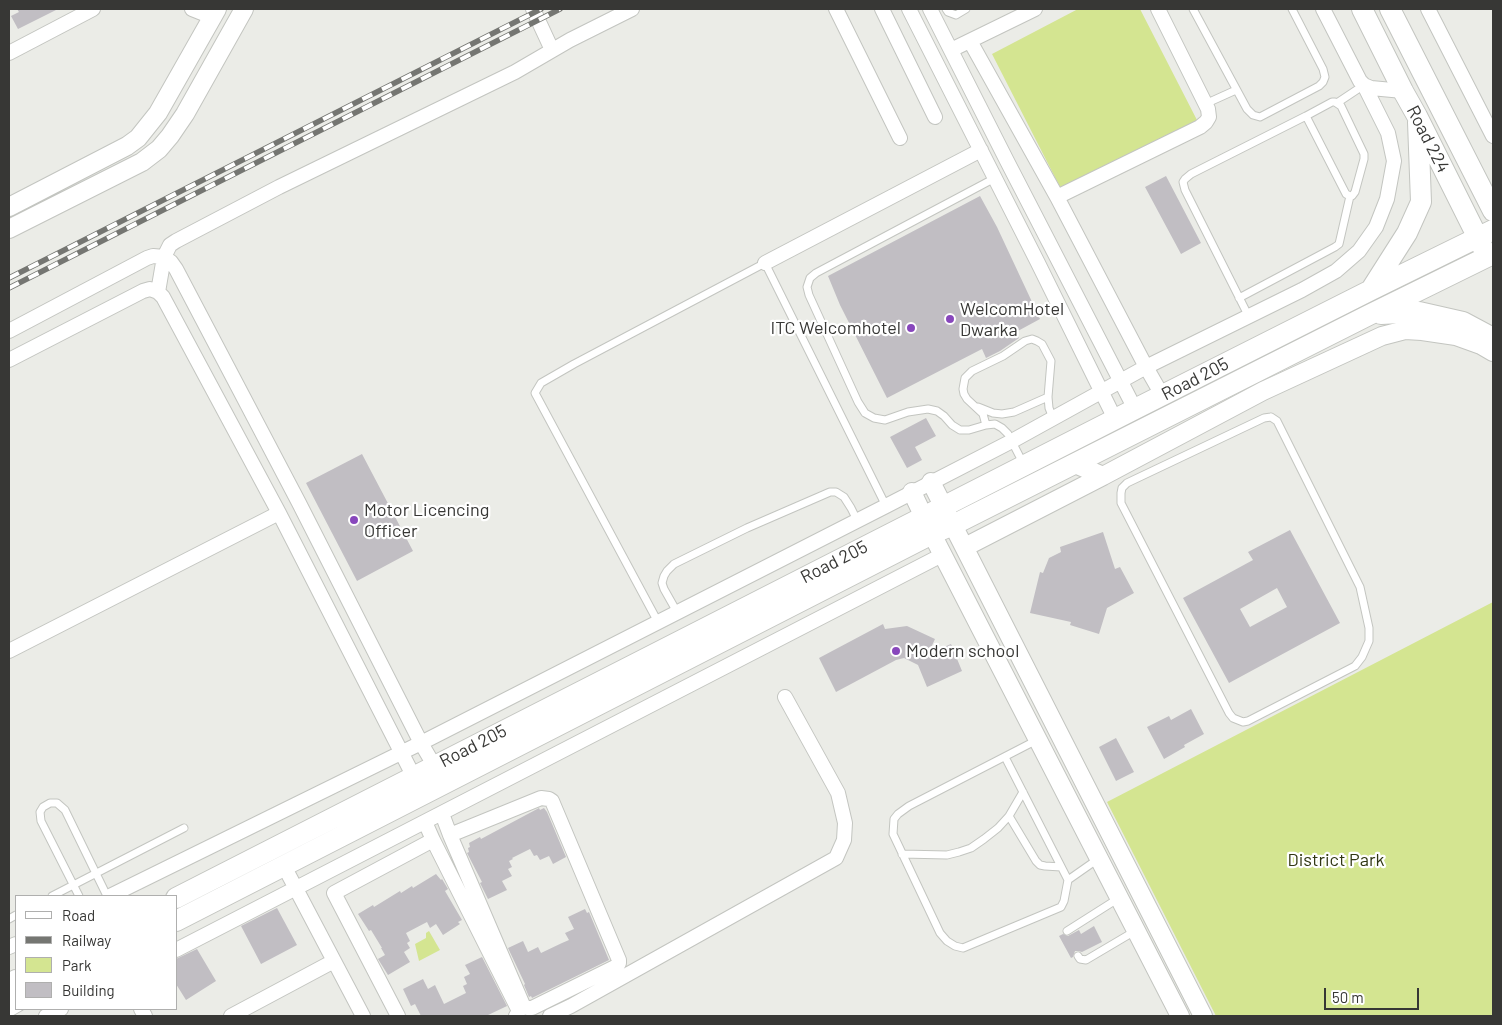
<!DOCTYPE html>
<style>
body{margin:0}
#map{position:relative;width:1502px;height:1025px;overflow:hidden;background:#ebece7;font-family:Barlow,sans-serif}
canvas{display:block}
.frame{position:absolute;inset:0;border:10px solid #373735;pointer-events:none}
.legend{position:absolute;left:15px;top:895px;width:162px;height:115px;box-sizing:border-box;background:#fff;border:1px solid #afafae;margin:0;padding:6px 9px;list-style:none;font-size:15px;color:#373735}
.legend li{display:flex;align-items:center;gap:10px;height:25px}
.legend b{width:25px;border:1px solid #afafae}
.scale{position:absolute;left:1324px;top:988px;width:95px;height:22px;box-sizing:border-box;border:2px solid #373735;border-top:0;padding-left:6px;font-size:15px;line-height:18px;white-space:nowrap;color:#373735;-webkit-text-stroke:4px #fff;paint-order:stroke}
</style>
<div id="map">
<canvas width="1502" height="1025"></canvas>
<div class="frame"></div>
<ul class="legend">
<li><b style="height:6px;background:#fff"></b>Road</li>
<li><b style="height:6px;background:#757672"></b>Railway</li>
<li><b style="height:14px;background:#d4e591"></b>Park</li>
<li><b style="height:14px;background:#c1bec3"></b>Building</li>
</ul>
<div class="scale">50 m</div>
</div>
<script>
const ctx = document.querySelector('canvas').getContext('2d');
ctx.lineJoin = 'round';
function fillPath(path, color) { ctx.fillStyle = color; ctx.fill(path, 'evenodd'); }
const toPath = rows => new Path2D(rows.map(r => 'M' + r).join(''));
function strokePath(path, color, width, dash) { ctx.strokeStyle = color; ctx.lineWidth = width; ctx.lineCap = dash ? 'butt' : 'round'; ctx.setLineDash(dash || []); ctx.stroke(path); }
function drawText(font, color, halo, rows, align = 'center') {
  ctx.font = font + ' Barlow,sans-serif'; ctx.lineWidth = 4.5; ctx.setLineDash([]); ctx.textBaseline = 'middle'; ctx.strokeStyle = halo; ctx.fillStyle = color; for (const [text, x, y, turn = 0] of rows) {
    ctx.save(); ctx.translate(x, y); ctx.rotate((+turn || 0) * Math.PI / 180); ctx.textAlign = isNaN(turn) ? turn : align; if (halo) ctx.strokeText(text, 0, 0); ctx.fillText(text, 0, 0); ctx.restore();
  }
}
fillPath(toPath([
 [1078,9,1140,9,1198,122,1063,193,992,54],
 [1493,602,1493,1016,1216,1016,1107,802],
 [429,931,440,950,419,961,415,944,426,938,426,933]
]), '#d4e591');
fillPath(toPath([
 [17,9,58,9,18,29,11,16,19,12],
 [1166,176,1201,243,1181,254,1145,187],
 [980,196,997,227,1040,319,1016,332,1019,338,1000,351,986,358,982,349,887,398,840,305,828,276],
 [926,418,936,436,915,447,922,460,907,468,890,437],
 [362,454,413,551,357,581,306,483],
 [1290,530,1340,623,1229,683,1183,598,1253,560,1248,552],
 [1277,588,1287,607,1250,627,1240,609],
 [1103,532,1115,569,1120,567,1134,593,1107,608,1099,634,1070,625,1071,622,1030,613,1040,572,1043,573,1049,558,1061,552,1060,547],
 [883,624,885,629,907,626,935,639,928,654,951,644,962,671,927,687,918,665,904,658,896,660,836,692,819,658],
 [1191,709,1204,734,1184,745,1185,747,1164,759,1147,727,1169,716,1171,720],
 [1116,738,1134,772,1116,781,1099,747],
 [539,808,540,810,544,808,547,812,566,857,553,864,549,856,540,860,537,855,534,856,530,849,512,858,513,859,509,861,512,867,508,869,512,876,502,881,507,890,488,899,480,883,482,882,467,853,469,852,468,848,470,847,469,843,480,837,481,839],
 [436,874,441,880,442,879,448,889,445,891,462,920,458,922,460,924,443,935,436,924,430,928,427,922,406,933,410,941,407,943,410,948,404,952,410,962,388,975,378,959,385,955,381,948,382,948,371,930,369,931,358,914,373,905,374,907,400,891,401,893,412,886,413,888],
 [277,908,297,945,261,964,241,926],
 [585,909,587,913,589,912,609,960,532,998,531,996,529,997,524,985,525,984,508,948,523,941,528,952,538,947,541,953,562,943,569,940,565,933,574,929,568,917],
 [1094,926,1102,942,1082,952,1078,951,1075,951,1073,957,1071,958,1059,936,1063,934,1068,936,1079,930,1081,934],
 [197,949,216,981,186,1000,176,984,176,959],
 [482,957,507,1006,486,1016,421,1016,415,1004,411,1006,403,989,423,979,428,989,435,985,444,1004,466,993,463,986,467,984,464,977,470,974,465,965]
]), '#c1bec3');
const service = toPath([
 [946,9,948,12,956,15,966,9],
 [1193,9,1247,109,1253,115,1260,117,1319,86,1323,82,1325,77,1323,69,1292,9],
 [1337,103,1364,85],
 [1205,104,1236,90],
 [995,178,816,273,810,278,807,287,809,295,858,402,865,413,874,418,885,420,908,412,928,409,937,411,944,416,952,425,960,430,969,430,986,425,995,424,1002,428,1008,434,1023,463],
 [1239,298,1335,247,1339,244,1350,196],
 [1249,317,1185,190,1183,182,1185,179,1191,174,1306,116,1332,102,1335,102,1341,106,1364,154,1364,159,1355,192,1352,196,1350,196,1346,194,1306,116],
 [978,407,993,413,1002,414,1014,412,1048,397],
 [1271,417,1277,421,1360,587,1369,628,1369,641,1362,657,1355,666,1248,721,1243,722,1233,718,1229,713,1121,503,1121,493,1122,488,1127,483,1264,418,1271,417],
 [986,425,983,414,967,399,964,394,963,389,965,378,972,371,1003,356,1025,341,1032,339,1037,341,1042,344,1051,361,1048,397,1049,408,1053,418],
 [677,612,664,589,662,583,664,576,667,571,674,564,747,528,830,492,836,492,844,497,851,508,857,520],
 [658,622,535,393,541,383,574,364,765,263,886,506],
 [1037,740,909,806,898,814,894,819,893,834,940,933,947,941,955,946,963,948,1061,907,1064,901,1068,880,1098,859],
 [1005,757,1068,880],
 [1009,816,1036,861,1040,865,1045,866,1061,867],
 [902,854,947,855,959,852,971,848,984,839,998,828,1009,816,1023,792],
 [52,896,184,828],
 [79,896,41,821,40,812,43,807,50,803,57,803,65,810,107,896],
 [9,919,16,915],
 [1067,931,1119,898],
 [1078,956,1080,959,1086,960,1135,931]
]);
const minor = toPath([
 [192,9,212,17],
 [533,9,552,50],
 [836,9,900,138],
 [882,9,935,117],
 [909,9,1038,263,1115,419],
 [930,9,1007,161,1135,409],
 [1323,9,1360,81,1364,85,1371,88,1403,91],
 [1428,9,1493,136],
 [970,41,1057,197,1146,367,1162,395],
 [951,50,1035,9],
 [9,53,93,9],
 [1057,197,1200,127,1206,122,1209,117,1208,109,1158,9],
 [765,263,981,150],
 [158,292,164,257,170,245,176,241,279,187,515,72,570,40,632,9],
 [9,331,147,258,153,256,164,257,171,262,176,269,299,503,421,743,438,772],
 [9,360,143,291,150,289,158,292,163,297,279,513,417,783],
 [9,651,279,513],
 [441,814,444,819,450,835,523,1005,527,1008,532,1008,617,966,619,963,619,960,552,801,549,799,541,798,450,835],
 [433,840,518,1009,518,1013,516,1016],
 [284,866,363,1016],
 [110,896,421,743,886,506,1012,441,1146,367,1302,290,1336,271,1359,251,1376,227,1387,199,1394,161,1388,133,1364,85],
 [9,947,16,944],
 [176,950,942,555],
 [141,1009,145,1016],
 [46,1016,61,1009],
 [231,1016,334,961],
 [398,1016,334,893,433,840,425,822],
 [550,1016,571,1006,836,858,844,840,845,823,838,793,785,697]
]);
const tertiary = toPath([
 [9,207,127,146,138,138,158,113,217,9],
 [9,229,142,162,159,149,170,136,185,114,244,9],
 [1075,464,1103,476,1263,391,1382,336,1405,330,1422,331,1456,336,1481,345,1493,352],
 [931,482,1203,1016],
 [912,492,932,534,1180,1016],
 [965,547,1103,476]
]);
const secondary = toPath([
 [1362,9,1403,91,1417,116,1484,250],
 [1390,9,1493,211],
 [1372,288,1407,233,1421,202,1418,122],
 [1381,314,1419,312,1463,322,1493,338],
 [176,898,1135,409,1371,290,1493,230],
 [176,921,932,534,953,525,1369,315,1493,254],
 [9,984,16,980],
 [9,1006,16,1002]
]);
strokePath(service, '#c3c5c0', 9);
strokePath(minor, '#c3c5c0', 16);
strokePath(tertiary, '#c3c5c0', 20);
strokePath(secondary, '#c3c5c0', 22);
strokePath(service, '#fff', 7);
strokePath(minor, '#fff', 14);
strokePath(tertiary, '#fff', 18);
strokePath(secondary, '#fff', 20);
const rail = toPath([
 [9,278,541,9],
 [9,288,560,9]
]);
strokePath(rail, '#757672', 5.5);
strokePath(rail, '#fff', 4, [11]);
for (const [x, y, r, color] of [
 [950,319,5,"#8847bc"],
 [911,328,5,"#8847bc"],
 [354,520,5,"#8847bc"],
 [896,651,5,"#8847bc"]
]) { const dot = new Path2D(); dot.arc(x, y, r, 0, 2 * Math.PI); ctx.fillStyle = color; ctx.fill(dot); strokePath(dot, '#fff', 2); }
drawText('18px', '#373735', '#fff', [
 ["Road 224",1428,139,63],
 ["Road 205",1195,379,-27],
 ["Road 205",834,562,-27],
 ["Road 205",473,746,-27]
]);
drawText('18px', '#373735', '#fff', [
 ["WelcomHotel",960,309],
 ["Dwarka",960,330],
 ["ITC Welcomhotel",901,328,"right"],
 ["Motor Licencing",364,510],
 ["Officer",364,531],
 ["Modern school",906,651]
], 'left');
drawText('18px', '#313713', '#fff', [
 ["District Park",1336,860]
]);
</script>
